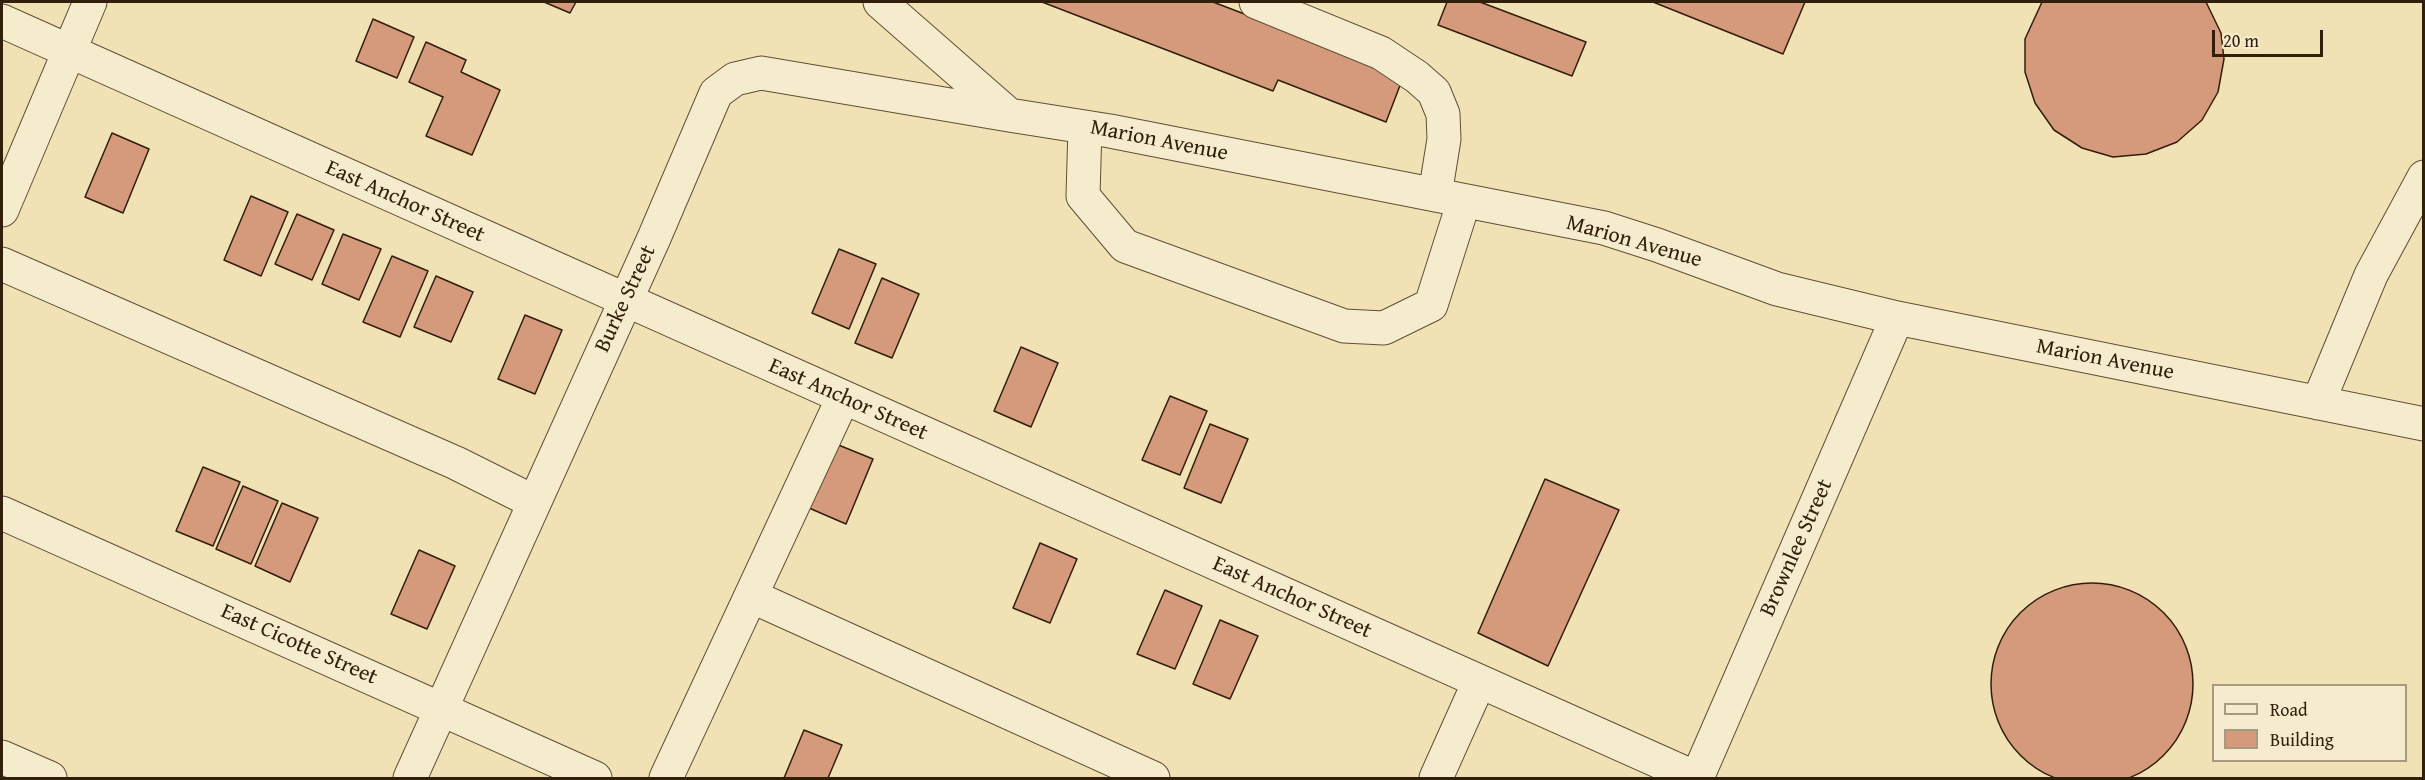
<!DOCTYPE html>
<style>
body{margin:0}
#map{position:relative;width:2425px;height:780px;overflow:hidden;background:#f0e2b4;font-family:"Gentium Book Plus",serif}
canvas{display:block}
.frame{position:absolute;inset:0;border:3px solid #311e0b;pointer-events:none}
.legend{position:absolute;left:2212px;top:684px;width:195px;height:78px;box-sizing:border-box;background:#f5ecce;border:2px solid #a79a80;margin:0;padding:8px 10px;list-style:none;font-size:18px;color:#311e0b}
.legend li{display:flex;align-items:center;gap:12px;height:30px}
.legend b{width:30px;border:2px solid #a79a80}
.scale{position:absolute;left:2212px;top:30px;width:111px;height:27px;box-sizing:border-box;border:3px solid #311e0b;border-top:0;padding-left:8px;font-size:18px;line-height:21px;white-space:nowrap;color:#311e0b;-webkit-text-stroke:4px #f5ecce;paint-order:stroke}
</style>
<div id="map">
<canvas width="2425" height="780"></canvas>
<div class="frame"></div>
<ul class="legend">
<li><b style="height:8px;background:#f5ecce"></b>Road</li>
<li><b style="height:16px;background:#d59a7c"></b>Building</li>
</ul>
<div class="scale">20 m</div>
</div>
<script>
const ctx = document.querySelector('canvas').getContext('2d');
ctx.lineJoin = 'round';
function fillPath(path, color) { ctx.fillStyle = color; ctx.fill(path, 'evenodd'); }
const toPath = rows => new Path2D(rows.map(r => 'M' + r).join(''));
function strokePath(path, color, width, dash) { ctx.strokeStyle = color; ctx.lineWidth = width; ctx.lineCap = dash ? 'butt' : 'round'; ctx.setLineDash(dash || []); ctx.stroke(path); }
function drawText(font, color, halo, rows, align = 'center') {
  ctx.font = font + ' "Gentium Book Plus",serif'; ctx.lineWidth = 4.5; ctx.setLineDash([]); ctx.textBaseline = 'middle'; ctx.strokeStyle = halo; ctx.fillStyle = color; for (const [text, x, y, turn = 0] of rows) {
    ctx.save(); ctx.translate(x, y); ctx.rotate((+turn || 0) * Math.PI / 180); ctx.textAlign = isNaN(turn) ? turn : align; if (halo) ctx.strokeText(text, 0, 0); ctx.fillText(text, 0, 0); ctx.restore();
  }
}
const building = toPath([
 [544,2,576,2,570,13,544,2],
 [1042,2,1213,2,1404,75,1386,122,1278,80,1273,91,1042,2],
 [1447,2,1480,2,1586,42,1572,76,1438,25,1447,2],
 [1653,2,1805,2,1783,54,1653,2],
 [2042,2,2206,2,2221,33,2224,59,2218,92,2202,120,2177,142,2146,154,2113,157,2082,148,2054,130,2035,103,2025,72,2025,39,2042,2],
 [373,19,414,37,397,78,356,61,373,19],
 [426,42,466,60,461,72,500,90,472,155,426,136,443,97,409,82,426,42],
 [112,133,149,149,123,213,85,197,112,133],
 [251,196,288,212,261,276,224,260,251,196],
 [297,214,334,230,312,280,275,264,297,214],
 [343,234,381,249,359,300,322,284,343,234],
 [839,249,876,264,849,329,812,313,839,249],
 [392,256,428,271,400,337,363,322,392,256],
 [436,276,473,292,451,342,414,327,436,276],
 [882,278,919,294,892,358,855,343,882,278],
 [525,315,562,330,535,394,498,379,525,315],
 [1021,347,1058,363,1031,427,994,411,1021,347],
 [1170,396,1207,411,1180,475,1142,460,1170,396],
 [1210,424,1248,439,1221,503,1184,488,1210,424],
 [836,444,873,459,846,524,809,508,836,444],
 [203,467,240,482,213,546,176,531,203,467],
 [1545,479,1619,510,1548,666,1478,633,1545,479],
 [243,486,278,501,251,564,216,549,243,486],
 [282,503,318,518,290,582,255,566,282,503],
 [1040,543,1077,559,1050,623,1013,608,1040,543],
 [419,550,455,566,427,629,391,614,419,550],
 '1991 684a101 101 0 1 1 202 0a101 101 0 1 1-202 0Z',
 [1165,590,1202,606,1175,669,1137,654,1165,590],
 [1220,620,1258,636,1230,699,1193,684,1220,620],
 [804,730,842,745,828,778,784,778,804,730]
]);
fillPath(building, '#d59a7c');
strokePath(building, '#311e0b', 1.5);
const minor = toPath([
 [880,2,1009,115,1110,131,1604,228,1657,245,1777,289,1897,318,2424,424],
 [1256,2,1381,53,1417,77,1434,92,1443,114,1444,139,1435,195],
 [2,21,1696,778],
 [1085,127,1083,196,1125,246,1344,326,1384,328,1431,305,1464,201],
 [2,210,90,2],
 [2,264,456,463,534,502],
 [2318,403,2371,275,2424,177],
 [2,513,595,778],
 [751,596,1153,778],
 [2,757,50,778],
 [410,778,654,238,716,93,735,79,761,73,1009,115],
 [666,778,843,398],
 [1436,778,1479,682],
 [1697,778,1897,318]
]);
strokePath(minor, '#614f35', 35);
strokePath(minor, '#f5ecce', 33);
drawText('22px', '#311e0b', '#f5ecce', [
 ["Marion Avenue",1159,141,11],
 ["East Anchor Street",405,202,24],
 ["Marion Avenue",1634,242,16],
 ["Burke Street",626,299,-65],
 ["Marion Avenue",2105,360,11],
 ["East Anchor Street",848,400,24],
 ["Brownlee Street",1797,548,-66],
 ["East Anchor Street",1292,598,24],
 ["East Cicotte Street",299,645,24]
]);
</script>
